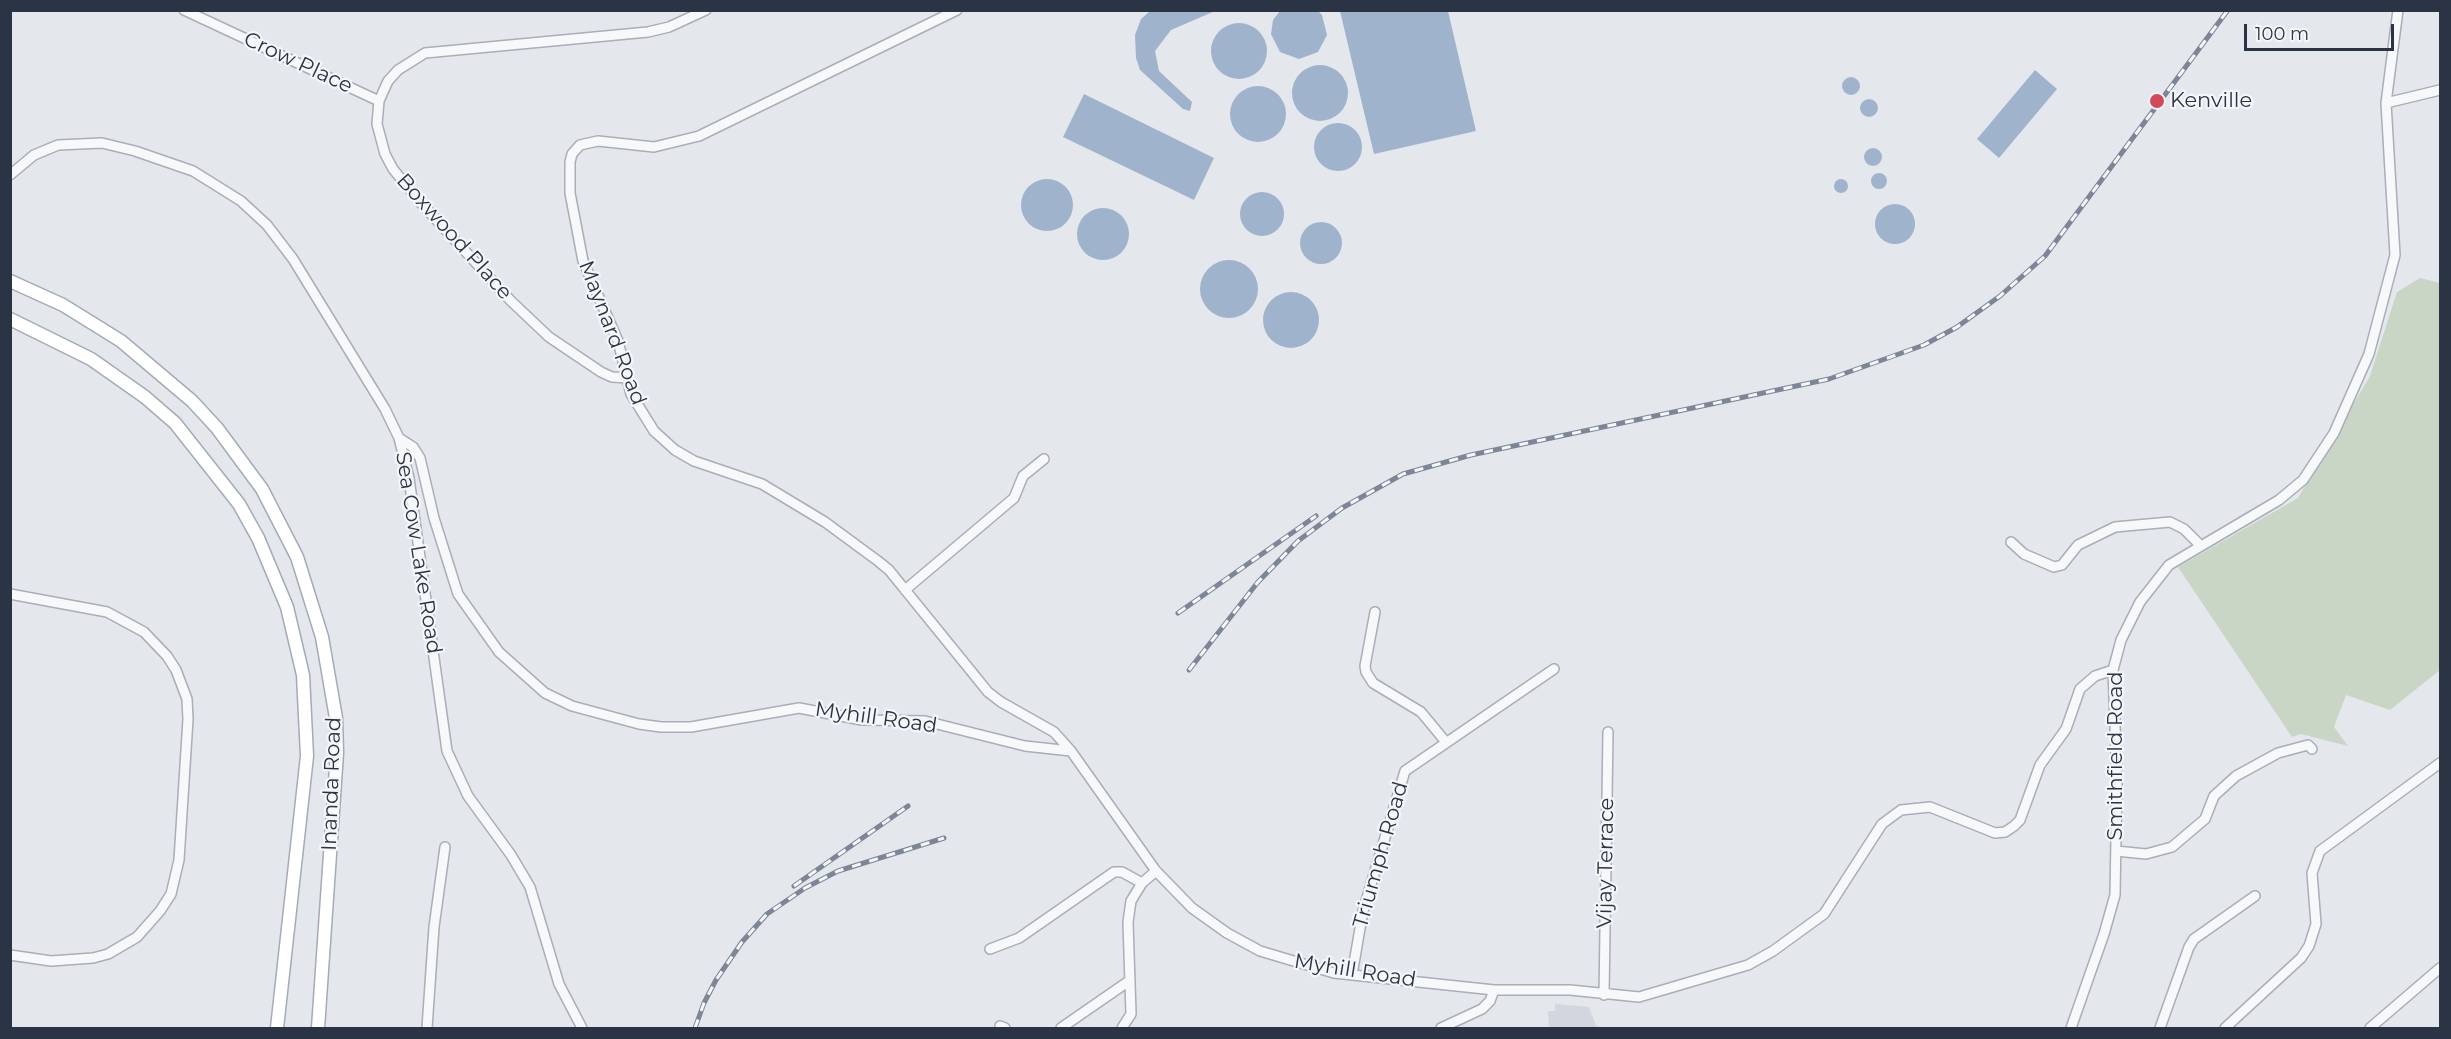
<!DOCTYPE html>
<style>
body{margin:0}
#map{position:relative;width:2451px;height:1039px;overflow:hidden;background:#e4e7ec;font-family:Montserrat,sans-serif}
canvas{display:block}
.frame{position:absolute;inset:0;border:12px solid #2b3445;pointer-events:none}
.scale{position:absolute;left:2244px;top:24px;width:150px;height:27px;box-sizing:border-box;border:3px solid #2b3445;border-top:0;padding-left:8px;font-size:18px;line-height:21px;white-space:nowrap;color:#2b3445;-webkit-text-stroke:4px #f4f6f9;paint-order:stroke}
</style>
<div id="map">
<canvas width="2451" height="1039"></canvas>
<div class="frame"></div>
<div class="scale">100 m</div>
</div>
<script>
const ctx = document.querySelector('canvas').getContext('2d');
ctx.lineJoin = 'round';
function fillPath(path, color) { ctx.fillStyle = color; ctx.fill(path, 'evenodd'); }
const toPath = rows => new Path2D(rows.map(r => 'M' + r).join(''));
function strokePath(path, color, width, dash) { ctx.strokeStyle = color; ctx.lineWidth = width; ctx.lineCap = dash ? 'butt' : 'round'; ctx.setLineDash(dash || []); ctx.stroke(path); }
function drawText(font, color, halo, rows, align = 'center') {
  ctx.font = font + ' Montserrat,sans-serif'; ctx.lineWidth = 4.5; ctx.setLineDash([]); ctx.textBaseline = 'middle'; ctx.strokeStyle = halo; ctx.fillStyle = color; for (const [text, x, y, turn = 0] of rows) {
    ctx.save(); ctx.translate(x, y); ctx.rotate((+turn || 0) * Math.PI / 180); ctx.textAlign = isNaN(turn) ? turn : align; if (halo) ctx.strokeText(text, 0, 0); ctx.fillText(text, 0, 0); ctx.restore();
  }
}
fillPath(toPath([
 [1555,1004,1589,1007,1596,1026,1607,1028,1549,1028,1548,1011,1555,1011]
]), '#d2d6de');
fillPath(toPath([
 [2420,278,2440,283,2440,670,2390,710,2346,695,2334,727,2348,746,2301,734,2292,737,2178,567,2298,498,2370,376,2397,292]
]), '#c9d6c5');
fillPath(toPath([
 [1150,11,1215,11,1171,30,1155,51,1159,71,1192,102,1190,111,1183,109,1140,70,1136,58,1135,35,1141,19],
 [1280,11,1318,11,1322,15,1327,35,1318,52,1299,59,1280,52,1271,34,1273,20],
 [1340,11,1448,11,1476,131,1374,154],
 '1211 51a28 28 0 1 1 56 0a28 28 0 1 1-56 0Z',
 '1292 93a28 28 0 1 1 56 0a28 28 0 1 1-56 0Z',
 [2035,70,2057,89,1999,158,1977,139],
 '1842 86a9 9 0 1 1 18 0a9 9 0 1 1-18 0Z',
 '1230 114a28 28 0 1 1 56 0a28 28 0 1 1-56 0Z',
 [1084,94,1214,158,1194,200,1063,137],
 '1860 108a9 9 0 1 1 18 0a9 9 0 1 1-18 0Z',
 '1314 147a24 24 0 1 1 48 0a24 24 0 1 1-48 0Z',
 '1864 157a9 9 0 1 1 18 0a9 9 0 1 1-18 0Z',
 '1871 181a8 8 0 1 1 16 0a8 8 0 1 1-16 0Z',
 '1021 205a26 26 0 1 1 52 0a26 26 0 1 1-52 0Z',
 '1834 186a7 7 0 1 1 14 0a7 7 0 1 1-14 0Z',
 '1240 214a22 22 0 1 1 44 0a22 22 0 1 1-44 0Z',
 '1875 224a20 20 0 1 1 40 0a20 20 0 1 1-40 0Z',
 '1077 234a26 26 0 1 1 52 0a26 26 0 1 1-52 0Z',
 '1300 243a21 21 0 1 1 42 0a21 21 0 1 1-42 0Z',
 '1200 289a29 29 0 1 1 58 0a29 29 0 1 1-58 0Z',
 '1263 320a28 28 0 1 1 56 0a28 28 0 1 1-56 0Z'
]), '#9fb4cc');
const minor = toPath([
 [184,10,379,101],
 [957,10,699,136,654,147,598,141,580,145,572,154,570,162,570,193,583,261,618,341,631,394,654,431,675,450,694,461,762,484,825,522,878,561,889,570,988,692,1001,702,1054,732,1071,751],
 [2386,103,2440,90],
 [10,175,34,155,58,145,102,143,135,151,193,171,241,201,267,225,293,259,385,409,399,438,409,478,447,751,468,796,511,855,530,887,559,984,582,1028],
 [628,378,612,377,601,372,549,337,511,301,420,202,393,169,385,154,377,124,379,101,388,81,398,70,425,53,648,32,669,27,706,10],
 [399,438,413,447,420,458,434,518,458,594,499,652,545,693,572,706,639,724,661,727,691,727,799,708,862,720,925,721,1025,746,1071,751,1156,871,1192,908,1227,933,1260,951,1334,973,1494,990,1570,990,1639,997,1748,965,1773,951,1824,914,1882,824,1901,810,1930,807,1995,833,2005,832,2014,826,2020,820,2040,765,2066,729,2080,689,2095,676,2113,670],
 [2011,542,2024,554,2054,567,2062,565,2078,545,2115,527,2170,522,2184,529,2200,545],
 [905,590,1014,498,1023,476,1044,459],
 [10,594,107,612,144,632,167,656,176,670,187,699,188,719,179,860,171,894,160,911,137,937,108,954,93,958,51,961,10,955],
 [1375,612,1365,666,1366,672,1373,683,1421,712,1445,741],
 [2116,851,2146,854,2172,847,2205,819,2214,796,2236,776,2278,753,2308,745,2312,749],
 [990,949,1019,938,1114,872,1122,872,1142,883],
 [1352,975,1363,911,1405,771,1554,669],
 [1604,995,1608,732],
 [1000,1026,1005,1028],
 [427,1028,434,927,445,847],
 [1061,1028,1129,981],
 [1122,1028,1131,1014,1128,922,1131,901,1142,883,1156,871],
 [1441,1028,1482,1009,1490,1001,1494,990],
 [2071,1028,2104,934,2115,895,2117,780,2113,670,2121,640,2140,602,2169,565,2279,500,2303,480,2334,433,2369,354,2395,255,2386,103,2398,10],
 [2160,1028,2189,947,2194,939,2255,896],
 [2225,1028,2301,958,2309,946,2316,924,2312,873,2320,851,2440,763],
 [2370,1028,2440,968]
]);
const major = toPath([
 [10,281,63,305,121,341,192,401,217,428,262,489,297,557,322,637,336,718,337,753,318,1028],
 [10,319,91,359,145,397,175,423,239,504,258,538,287,607,303,675,307,756,277,1028]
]);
strokePath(minor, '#a9aeb7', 12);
strokePath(major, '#a3abb8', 15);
strokePath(minor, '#f7f8fa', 9);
strokePath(major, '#fff', 12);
const rail = toPath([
 [1178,613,1316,516],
 [1189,670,1258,582,1298,541,1342,508,1403,474,1471,455,1829,379,1924,345,1957,327,2000,296,2045,256,2228,10],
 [794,886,908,806],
 [695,1028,704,1003,716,980,742,942,767,914,805,888,838,871,944,838]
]);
strokePath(rail, '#7d8696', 5);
strokePath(rail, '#f4f6f9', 3, [9]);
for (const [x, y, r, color] of [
 [2157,101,8,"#d1495b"]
]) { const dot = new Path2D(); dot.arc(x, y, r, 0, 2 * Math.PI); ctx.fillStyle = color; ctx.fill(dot); strokePath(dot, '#f4f6f9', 2); }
drawText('21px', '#2b3445', '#f4f6f9', [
 ["Crow Place",298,63,25],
 ["Boxwood Place",454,237,48],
 ["Maynard Road",612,333,69],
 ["Sea Cow Lake Road",418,553,81],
 ["Myhill Road",876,718,8],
 ["Smithfield Road",2116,756,-90],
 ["Inanda Road",332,784,-88],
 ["Triumph Road",1381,855,-74],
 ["Vijay Terrace",1606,863,-89],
 ["Myhill Road",1355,971,9]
]);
drawText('21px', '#2b3445', '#f4f6f9', [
 ["Kenville",2170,101]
], 'left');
</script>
